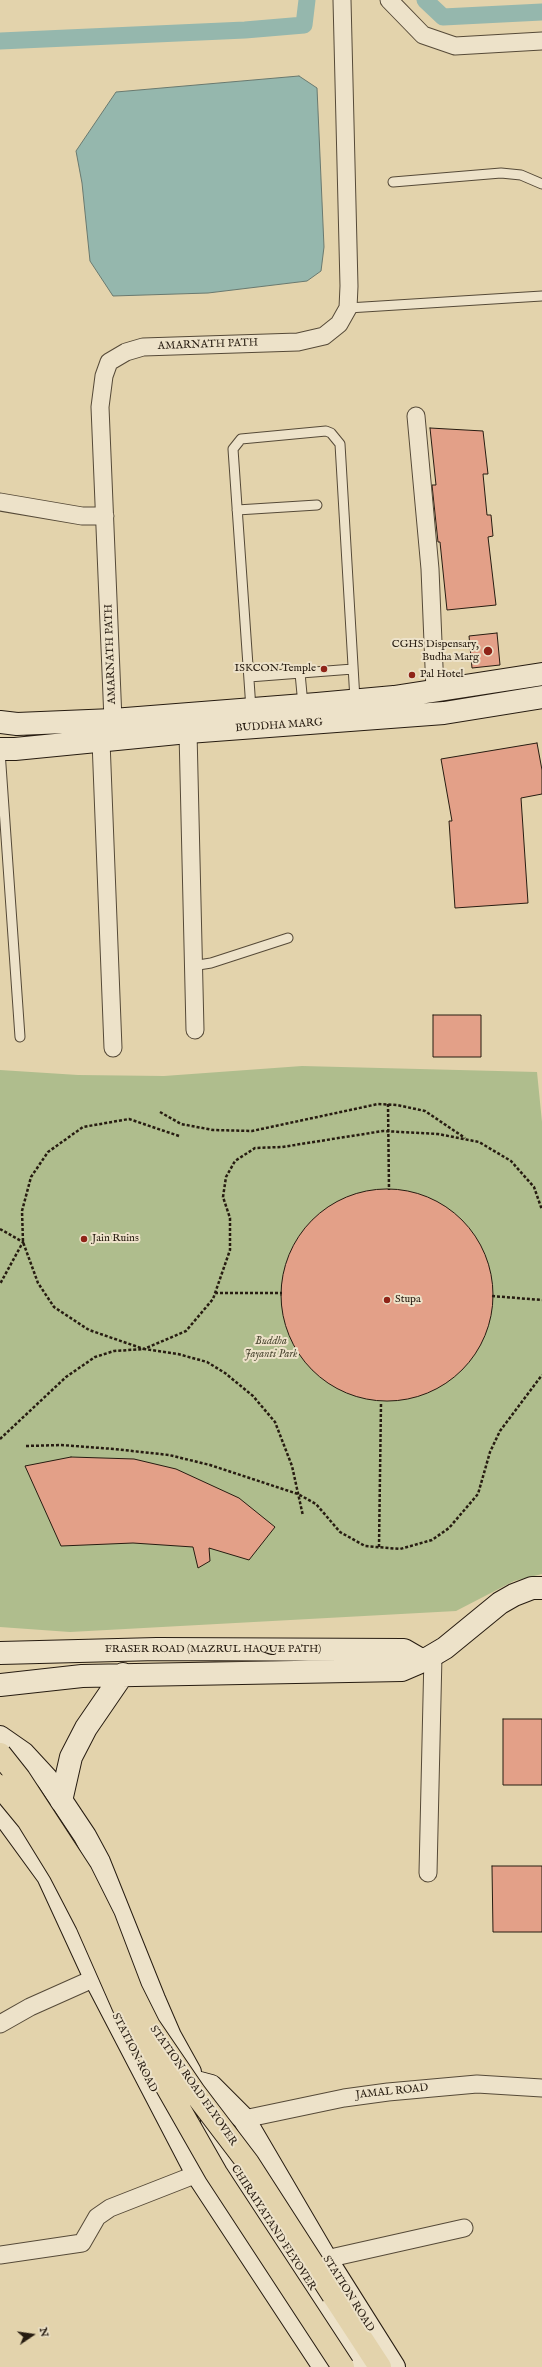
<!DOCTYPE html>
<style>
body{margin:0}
#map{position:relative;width:542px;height:2367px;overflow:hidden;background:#e3d3ac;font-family:"IM FELL English",serif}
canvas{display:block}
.north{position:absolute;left:12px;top:2315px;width:40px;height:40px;-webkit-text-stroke:3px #ede2c9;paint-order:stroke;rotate:77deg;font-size:11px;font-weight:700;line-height:16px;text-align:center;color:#271c11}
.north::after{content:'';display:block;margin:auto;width:14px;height:18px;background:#271c11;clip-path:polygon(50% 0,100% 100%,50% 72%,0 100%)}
</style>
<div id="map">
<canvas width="542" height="2367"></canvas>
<div class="north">N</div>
</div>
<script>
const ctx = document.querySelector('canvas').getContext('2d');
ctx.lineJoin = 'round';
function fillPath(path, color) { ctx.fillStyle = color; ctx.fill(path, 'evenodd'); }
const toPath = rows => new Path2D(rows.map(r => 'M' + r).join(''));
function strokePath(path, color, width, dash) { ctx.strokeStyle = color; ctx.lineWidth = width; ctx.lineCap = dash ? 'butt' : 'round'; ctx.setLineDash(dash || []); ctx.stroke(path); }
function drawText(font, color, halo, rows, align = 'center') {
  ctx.font = font + ' "IM FELL English",serif'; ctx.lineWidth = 4; ctx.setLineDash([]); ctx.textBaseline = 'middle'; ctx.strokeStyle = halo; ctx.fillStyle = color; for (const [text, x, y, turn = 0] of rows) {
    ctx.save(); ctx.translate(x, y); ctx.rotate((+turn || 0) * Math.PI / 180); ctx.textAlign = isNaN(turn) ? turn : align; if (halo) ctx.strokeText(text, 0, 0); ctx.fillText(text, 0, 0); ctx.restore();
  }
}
fillPath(toPath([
 [302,1066,537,1072,542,1122,542,1574,514,1581,456,1611,70,1632,0,1627,0,1070,78,1075,164,1076]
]), '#afbd8d');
const water = toPath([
 [299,76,317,88,324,247,321,271,307,281,208,293,113,296,90,261,82,183,76,151,116,92,299,76]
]);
fillPath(water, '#95b7ad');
strokePath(water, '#69796f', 1);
strokePath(toPath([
 [425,0,443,17,542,12],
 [0,41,245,30,304,25,307,0]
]), '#95b7ad', 17);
const building = toPath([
 [430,428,483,431,488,474,483,474,487,515,491,515,493,536,488,537,496,605,447,610,440,542,438,542,432,485,436,485,430,428],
 [497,633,500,665,472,668,469,636,497,633],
 [537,743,542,770,542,794,521,798,528,903,455,908,449,821,452,821,441,759,537,743],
 [433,1015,481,1015,481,1057,433,1057,433,1015],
 '281 1295a106 106 0 1 1 212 0a106 106 0 1 1-212 0Z',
 [71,1457,134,1459,176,1469,239,1498,275,1527,249,1560,209,1548,210,1561,198,1568,193,1547,133,1543,61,1546,25,1466,71,1457],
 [503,1719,542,1719,542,1785,503,1785,503,1719],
 [492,1866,542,1866,542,1932,493,1932,492,1866]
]);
fillPath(building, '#e3a088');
strokePath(building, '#271c11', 1);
const service = toPath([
 [393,182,501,173,521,175,542,184],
 [348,308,542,296],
 [237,510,317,505],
 [300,673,303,705],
 [249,677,353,669],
 [251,709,233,449,241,439,326,431,331,433,340,444,355,700],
 [0,751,20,1037],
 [192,966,211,963,288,938]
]);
const minor = toPath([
 [389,0,423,35,455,46,542,41],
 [416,416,430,569,435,691],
 [0,502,82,516,105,516],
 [113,720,100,407,104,376,109,362,126,352,143,347,298,342,324,336,339,324,348,308,349,286,342,0],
 [188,732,195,1030],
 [101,741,113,1048],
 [428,1873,433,1655],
 [0,2024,30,2007,95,1978],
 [244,2119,344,2098,388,2092,477,2084,542,2088],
 [0,2255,82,2243,97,2217,110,2208,197,2174],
 [326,2259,464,2228]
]);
const secondary = toPath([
 [0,722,17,724,113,720,317,704,394,697,542,674],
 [0,749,15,749,188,732,444,713,542,697],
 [0,1653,157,1649,404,1650,423,1661],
 [0,1685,82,1676,402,1670,423,1661,445,1648,500,1603,514,1595,532,1588,542,1588],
 [0,1737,23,1753,47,1779,85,1836,99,1862,154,1999,170,2036,190,2072],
 [61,1801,71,1757,86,1728,123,1674],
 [0,1810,48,1876,95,1978,197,2174,324,2367],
 [173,2092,196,2082,211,2086,244,2119,326,2259,394,2367],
 [212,2121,225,2153,363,2367]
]);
const primary = toPath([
 [333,2295,380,2367]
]);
strokePath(service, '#564a38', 11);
strokePath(minor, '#564a38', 19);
strokePath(secondary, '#271c11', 24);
strokePath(primary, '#271c11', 24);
strokePath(toPath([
 [388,1104,389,1190],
 [160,1112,181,1124,213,1130,252,1131,378,1104,397,1105,425,1111,465,1138],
 [179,1136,129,1119,83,1127,48,1152,31,1177,22,1211,23,1242,38,1283,54,1307,89,1330,144,1349,186,1331,213,1299,230,1250,230,1218,223,1197,226,1177,235,1161,255,1148,282,1147,383,1131,438,1134,479,1142,511,1161,534,1187,542,1210],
 [0,1229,23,1242,0,1284],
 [215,1293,282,1293],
 [492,1296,542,1300],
 [0,1439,66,1377,95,1357,114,1351,144,1349,178,1354,207,1362,225,1373,253,1396,275,1422,292,1466,303,1516],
 [26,1446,61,1445,114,1449,169,1455,210,1465,298,1494,316,1504,340,1532,365,1546,400,1549,432,1540,449,1528,478,1494,490,1452,500,1431,542,1375],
 [379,1547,381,1403]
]), '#271c11', 2.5, [3, 2]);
strokePath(service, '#ede2c9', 9);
strokePath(minor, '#ede2c9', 17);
strokePath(secondary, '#ede2c9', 22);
strokePath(primary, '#e3d3ac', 22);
const primaryBridge = toPath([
 [0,1754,19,1778,81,1873,104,1919,131,1990,149,2026,194,2092,248,2163,333,2295],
 [0,1786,28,1820,60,1872,87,1924,131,2024,216,2173,343,2367]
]);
strokePath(primaryBridge, '#271c11', 24, []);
strokePath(primaryBridge, '#e3d3ac', 22);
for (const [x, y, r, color] of [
 [488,651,5,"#8f2418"],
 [324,669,4,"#8f2418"],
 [412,675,4,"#8f2418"],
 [84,1239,4,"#8f2418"],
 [387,1300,4,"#8f2418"]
]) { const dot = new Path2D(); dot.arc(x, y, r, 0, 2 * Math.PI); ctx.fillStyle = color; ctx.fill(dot); strokePath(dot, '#ede2c9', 1.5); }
drawText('11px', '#271c11', '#ede2c9', [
 ["AMARNATH PATH",208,345,-2],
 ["AMARNATH PATH",111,654,-92],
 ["BUDDHA MARG",279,726,-4],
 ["FRASER ROAD (MAZRUL HAQUE PATH)",213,1650],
 ["STATION ROAD",134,2053,63],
 ["STATION ROAD FLYOVER",193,2086,55],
 ["JAMAL ROAD",392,2092,-6],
 ["CHIRAIYATAND FLYOVER",273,2228,57],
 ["STATION ROAD",348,2294,58]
]);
drawText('11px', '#271c11', '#ede2c9', [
 ["CGHS Dispensary,",479,645,"right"],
 ["Budha Marg",479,658,"right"],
 ["ISKCON Temple",316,669,"right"],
 ["Pal Hotel",420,675],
 ["Jain Ruins",92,1239],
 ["Stupa",395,1300]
], 'left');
drawText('italic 11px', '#504c36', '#ede2c9', [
 ["Buddha",271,1342],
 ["Jayanti Park",271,1355]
]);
</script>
